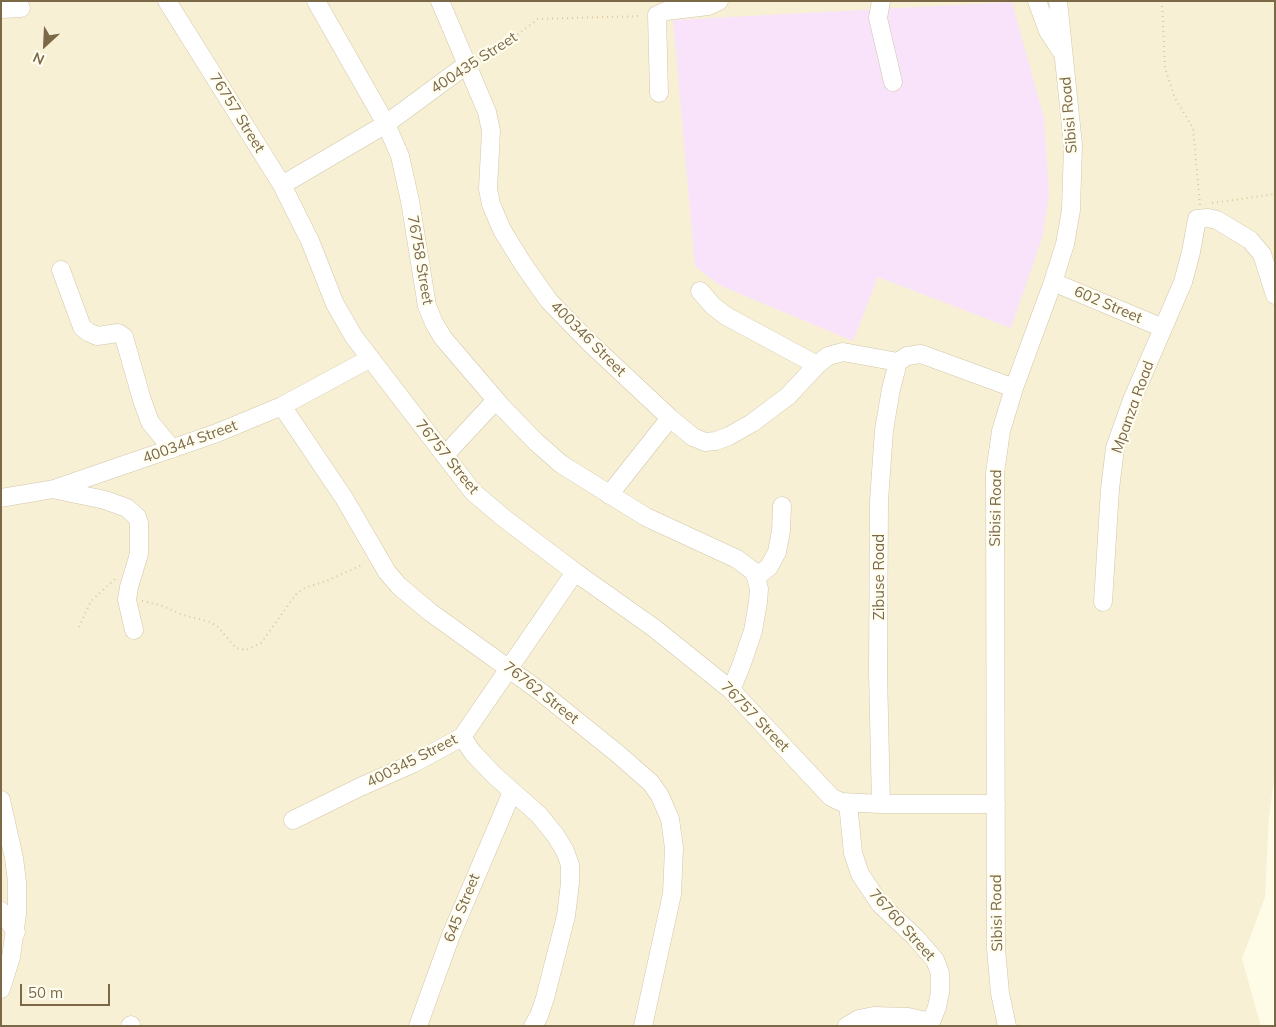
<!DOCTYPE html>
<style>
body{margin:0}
#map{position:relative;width:1276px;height:1027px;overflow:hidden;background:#fefbe6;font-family:Mulish,sans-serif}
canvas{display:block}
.frame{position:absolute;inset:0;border:2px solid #7b6847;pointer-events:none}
.north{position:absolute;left:20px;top:20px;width:50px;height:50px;-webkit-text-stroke:4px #fffdef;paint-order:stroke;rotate:205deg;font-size:14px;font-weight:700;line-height:20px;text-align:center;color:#7b6847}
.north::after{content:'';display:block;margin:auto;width:18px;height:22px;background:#7b6847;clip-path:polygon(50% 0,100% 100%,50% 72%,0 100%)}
.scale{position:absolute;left:20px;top:984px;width:90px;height:22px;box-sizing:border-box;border:2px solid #7b6847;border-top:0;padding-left:6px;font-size:15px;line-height:18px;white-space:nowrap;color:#7b6847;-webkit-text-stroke:4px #fffdef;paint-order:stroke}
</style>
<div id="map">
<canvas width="1276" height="1027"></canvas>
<div class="frame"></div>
<div class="north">N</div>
<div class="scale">50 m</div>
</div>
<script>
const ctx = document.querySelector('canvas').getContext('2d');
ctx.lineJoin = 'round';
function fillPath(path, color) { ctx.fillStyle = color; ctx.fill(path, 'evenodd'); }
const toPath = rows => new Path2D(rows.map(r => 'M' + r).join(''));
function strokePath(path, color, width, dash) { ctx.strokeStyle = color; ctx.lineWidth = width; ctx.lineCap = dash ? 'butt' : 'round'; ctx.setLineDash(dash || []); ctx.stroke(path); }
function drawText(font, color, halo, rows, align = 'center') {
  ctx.font = font + ' Mulish,sans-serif'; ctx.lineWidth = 4.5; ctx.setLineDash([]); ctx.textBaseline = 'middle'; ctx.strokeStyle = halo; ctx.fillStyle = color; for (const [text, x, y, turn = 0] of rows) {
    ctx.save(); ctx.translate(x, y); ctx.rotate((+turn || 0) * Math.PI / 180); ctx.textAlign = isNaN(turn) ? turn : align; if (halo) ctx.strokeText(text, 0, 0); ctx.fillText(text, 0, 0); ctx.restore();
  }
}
fillPath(toPath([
 [1,1,1275,1,1275,772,1269,817,1265,897,1242,959,1261,1026,1,1026]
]), '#f7f0d4');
fillPath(toPath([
 [1012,2,1044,118,1049,194,1042,238,1011,328,878,277,853,341,719,285,695,266,673,20]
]), '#f9e3fb');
const minor = toPath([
 [167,1,282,185,310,241,335,304,354,337,473,492,505,519,575,572,654,628,731,690,831,797,841,802,881,804],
 [316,1,386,124,400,156,410,201,427,306,434,323,443,338,502,407,536,442,561,464,646,517,737,559,753,571,756,577,759,589,758,602,753,631,741,666,731,690],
 [440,1,487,112,491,131,488,189,491,204,502,230,523,264,549,301,591,344,670,418,693,437,705,442,716,441,729,436,752,423,788,396,817,365,828,356,843,352,898,362],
 [881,1,878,18,893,82],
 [1037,1,1048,31,1062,52],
 [1,9,21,8],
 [659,93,657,15,666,11,708,6,719,1],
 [282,185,386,124,466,65],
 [61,270,82,327,88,332,97,336,118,333,124,337,142,400,150,422,172,449],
 [1053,282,1163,328],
 [700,291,713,306,726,316,817,365],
 [282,406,344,498,387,572,399,586,430,612,541,692,618,754,651,783,660,796,670,819,674,848,672,894,643,1026],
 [445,455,496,400],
 [57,490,105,500,127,508,137,517,139,523,139,554,129,587,127,600,134,630],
 [609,495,670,418],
 [1,498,54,489,217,433,282,406,369,359],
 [756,577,769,567,777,552,781,531,782,506],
 [1103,602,1110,489,1115,448,1132,400,1183,282,1191,252,1197,219,1208,218,1217,220,1250,240,1262,254,1275,295],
 [462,737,473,753,494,775,539,815,556,836,565,851,570,865,570,883,566,916,545,998,539,1016,533,1026],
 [1,800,14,858,17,882,17,914,11,957,1,989],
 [996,804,881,804,878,672,879,501,884,430,891,389,898,362,907,356,921,354,1014,388],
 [293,820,360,787,414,763,462,737,575,572],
 [1,911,16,932],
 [130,1026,131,1025],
 [418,1026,451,935,512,792],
 [847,1026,859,1019,874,1016,908,1017,931,1022,937,1007,940,992,940,973,935,960,915,937,880,904,860,874,853,853,848,803],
 [1007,1026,1000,993,996,949,995,473,1001,431,1014,388,1053,282,1065,244,1071,210,1073,145,1058,1]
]);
strokePath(minor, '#d2c7aa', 19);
strokePath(toPath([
 [1162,1,1165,68,1175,98,1193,128,1200,205],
 [479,58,505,44,538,19,642,16],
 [1212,203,1275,194],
 [142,601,160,605,183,615,210,622,217,626,236,648,246,650,261,643,297,593,305,588,329,580,364,564],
 [79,627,91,601,115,579]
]), '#ddc79d', 2, [1, 4]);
strokePath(minor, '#fff', 18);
drawText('15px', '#7b6847', '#fffdef', [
 ["400435 Street",474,63,-33],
 ["76757 Street",237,113,58],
 ["Sibisi Road",1069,115,-95],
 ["76758 Street",420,260,80],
 ["602 Street",1108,305,23],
 ["400346 Street",588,339,45],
 ["Mpanza Road",1133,407,-70],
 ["400344 Street",190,442,-20],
 ["76757 Street",447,457,51],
 ["Sibisi Road",996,508,-89],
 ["Zibuse Road",879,577,-90],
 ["76762 Street",541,693,38],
 ["76757 Street",755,717,46],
 ["400345 Street",412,761,-27],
 ["645 Street",462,908,-68],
 ["Sibisi Road",997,913,-91],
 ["76760 Street",902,925,48]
]);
</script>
